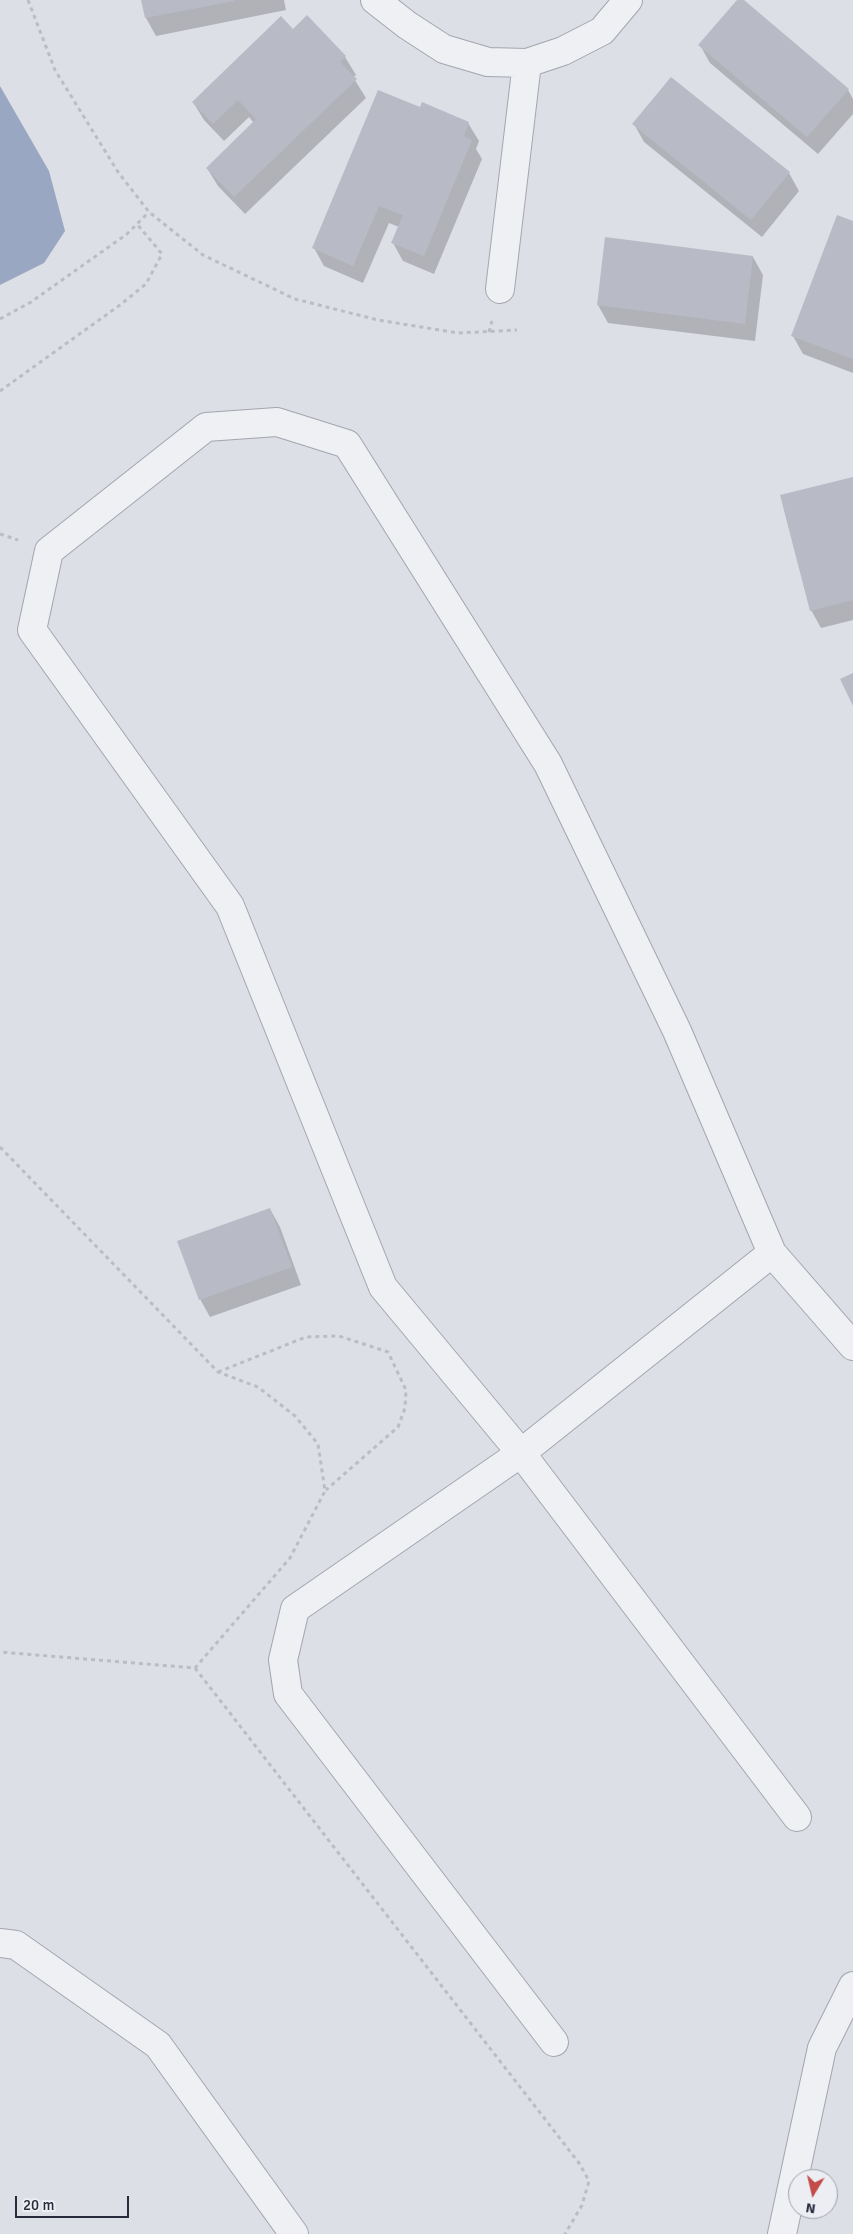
<!DOCTYPE html>
<style>
body{margin:0}
#map{position:relative;width:853px;height:2234px;overflow:hidden;background:#dddfe6;font-family:Signika,sans-serif}
canvas{display:block}
.north{position:absolute;left:788px;top:2169px;width:50px;height:50px;box-sizing:border-box;background:#eceef4;border:1px solid #9ea0aa;border-radius:50%;rotate:189deg;font-size:14px;font-weight:700;line-height:20px;text-align:center;color:#282b3b}
.north::after{content:'';display:block;margin:auto;width:18px;height:22px;background:#c34b49;clip-path:polygon(50% 0,100% 100%,50% 72%,0 100%)}
.scale{position:absolute;left:15px;top:2196px;width:114px;height:22px;box-sizing:border-box;border:2px solid #282b3b;border-top:0;padding-left:6px;font-size:15px;line-height:18px;white-space:nowrap;color:#282b3b;-webkit-text-stroke:4px #eceef4;paint-order:stroke}
</style>
<div id="map">
<canvas width="853" height="2234"></canvas>
<div class="north">N</div>
<div class="scale">20 m</div>
</div>
<script>
const ctx = document.querySelector('canvas').getContext('2d');
ctx.lineJoin = 'round';
function fillPath(path, color) { ctx.fillStyle = color; ctx.fill(path, 'evenodd'); }
const toPath = rows => new Path2D(rows.map(r => 'M' + r).join(''));
function strokePath(path, color, width, dash) { ctx.strokeStyle = color; ctx.lineWidth = width; ctx.lineCap = dash ? 'butt' : 'round'; ctx.setLineDash(dash || []); ctx.stroke(path); }
fillPath(toPath([
 [0,86,49,171,65,231,44,263,0,285]
]), '#9aa7c3');
fillPath(toPath([
 [142,0,284,0,286,10,156,36,146,18],
 [739,0,742,0,848,90,853,99,853,114,818,154,710,63,700,45],
 [307,17,345,57,356,75,353,77,366,98,245,214,218,186,207,168,254,123,249,117,224,141,204,120,193,102,293,31],
 [420,109,468,123,479,141,476,149,482,159,434,274,403,261,393,243,399,227,389,223,363,283,324,266,314,248],
 [634,124,789,173,799,191,762,237,644,142],
 [853,223,853,373,803,354,793,336],
 [606,239,753,257,763,275,755,341,608,323,598,305],
 [853,478,853,620,821,628,811,610],
 [270,1209,280,1227,301,1285,210,1317,200,1299]
]), '#0003');
fillPath(toPath([
 [141,0,234,0,234,1,145,18],
 [737,0,744,0,849,89,807,137,698,45],
 [307,15,346,56,340,62,357,79,234,197,206,168,256,119,238,100,213,124,192,102,281,16,293,29],
 [671,77,790,172,751,220,632,124],
 [378,90,420,107,422,102,469,122,464,136,472,140,424,256,391,243,403,215,379,206,353,266,312,248],
 [837,215,853,221,853,359,791,336],
 [605,237,753,256,745,324,597,305],
 [853,477,853,600,810,611,780,495],
 [853,673,853,706,840,679],
 [270,1208,292,1267,199,1300,177,1241]
]), '#b8bac5');
const minor = toPath([
 [375,0,407,25,444,49,488,62,527,63,563,51,602,31,628,0],
 [500,289,527,63],
 [797,1817,521,1453,383,1287,230,906,32,630,49,551,206,427,277,422,347,444,548,764,677,1031,772,1253,853,1346],
 [0,1943,16,1945,158,2045,294,2234],
 [554,2042,288,1694,283,1660,295,1609,521,1453,772,1253],
 [782,2234,822,2048,853,1986]
]);
strokePath(minor, '#a3a5af', 30);
strokePath(toPath([
 [28,0,55,70,118,172,149,212,203,255,295,299,378,320,458,333,517,330],
 [0,319,31,302,127,234,149,212],
 [489,332,492,321],
 [0,391,120,305,146,284,162,254,137,224],
 [0,534,18,540],
 [0,1147,218,1372,258,1387,295,1416,318,1444,325,1491,290,1558,195,1668,0,1652],
 [218,1372,306,1337,339,1336,388,1352,406,1390,405,1408,398,1427,326,1490],
 [195,1668,579,2163,589,2181,582,2205,565,2234]
]), '#bbbdc4', 3, [4, 4]);
strokePath(minor, '#eff0f4', 28);
</script>
